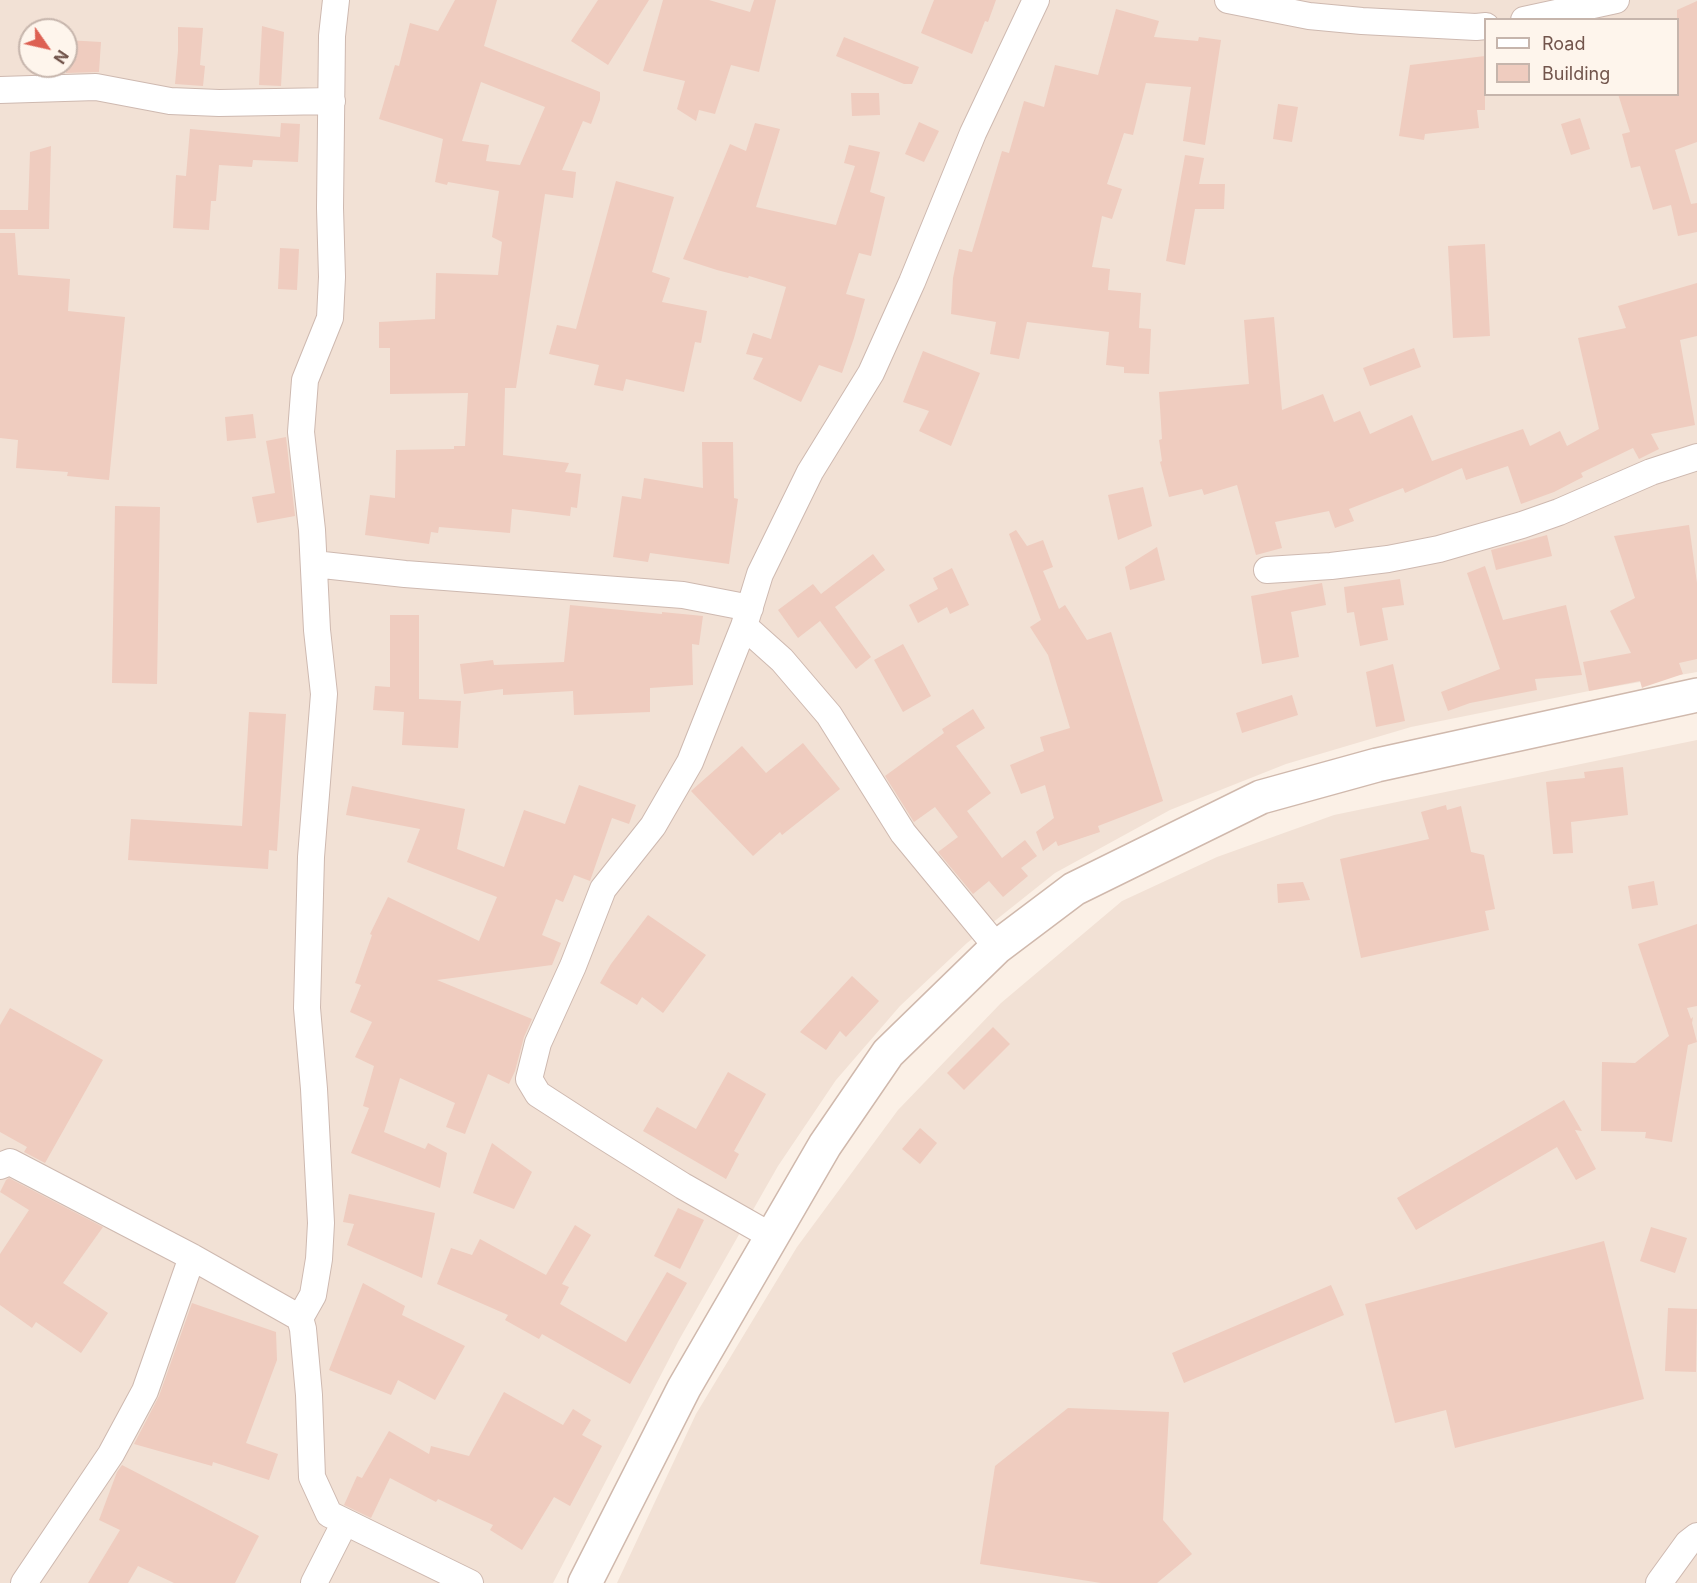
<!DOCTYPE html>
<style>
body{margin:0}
#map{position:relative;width:1697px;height:1583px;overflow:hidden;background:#fbf0e6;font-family:Inter,sans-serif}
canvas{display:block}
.legend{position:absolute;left:1484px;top:18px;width:195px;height:78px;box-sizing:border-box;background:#fef5ec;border:2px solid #c6b5ac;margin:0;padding:8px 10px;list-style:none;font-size:18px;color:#72554c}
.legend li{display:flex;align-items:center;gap:12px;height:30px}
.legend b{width:30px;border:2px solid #c6b5ac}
.north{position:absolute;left:18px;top:18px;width:60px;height:60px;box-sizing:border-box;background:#fef5ec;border:2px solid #c6b5ac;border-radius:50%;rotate:124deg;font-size:16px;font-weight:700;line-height:24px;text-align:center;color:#72554c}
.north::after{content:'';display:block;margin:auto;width:21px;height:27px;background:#dd6153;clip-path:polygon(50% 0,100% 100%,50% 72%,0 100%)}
</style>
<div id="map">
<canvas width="1697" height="1583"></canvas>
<ul class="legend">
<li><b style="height:8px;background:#fff"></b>Road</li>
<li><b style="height:16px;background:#efccbf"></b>Building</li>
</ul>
<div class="north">N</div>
</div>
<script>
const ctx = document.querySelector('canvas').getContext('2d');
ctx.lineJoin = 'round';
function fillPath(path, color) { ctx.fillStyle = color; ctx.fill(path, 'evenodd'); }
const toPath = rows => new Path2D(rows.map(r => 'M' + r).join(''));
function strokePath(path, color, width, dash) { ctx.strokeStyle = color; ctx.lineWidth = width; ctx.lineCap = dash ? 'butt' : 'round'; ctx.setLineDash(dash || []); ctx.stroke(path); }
fillPath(toPath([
 [0,0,1697,0,1697,672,1589,691,1411,727,1286,764,1170,810,1055,873,967,943,900,1006,836,1080,778,1166,679,1340,553,1583,0,1583],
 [1486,20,1678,20,1678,94,1486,94],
 [30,30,66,30,66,66,30,66],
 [1697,740,1697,1583,617,1583,696,1414,797,1247,898,1110,1001,1003,1122,901,1217,857,1334,815]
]), '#f2e1d5');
fillPath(toPath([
 [455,0,497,0,484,46,600,92,600,100,591,124,583,121,562,170,576,172,573,198,545,194,516,388,505,388,503,455,569,463,565,472,581,474,577,508,571,507,570,516,512,509,510,533,439,527,438,533,431,532,429,544,365,535,370,495,395,498,396,450,454,449,454,446,465,446,468,393,390,394,390,348,379,348,379,322,435,319,436,273,498,275,502,242,492,237,499,191,448,182,447,185,435,182,443,139,379,119,395,65,399,66,410,23,438,31],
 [481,82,545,107,520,165,486,161,489,145,462,141],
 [598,0,649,0,608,65,571,41],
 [663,0,709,0,750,12,754,0,776,0,759,72,731,65,715,114,699,110,696,121,677,109,685,81,643,71],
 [934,0,996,0,988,22,985,21,972,54,921,33],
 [1697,1,1697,142,1675,150,1691,204,1697,203,1697,232,1678,236,1671,205,1653,210,1640,166,1631,168,1622,134,1630,132,1618,94,1677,94,1677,10],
 [1116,9,1159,21,1154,37,1198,41,1199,37,1221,40,1205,145,1183,141,1191,87,1146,83,1133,135,1124,133,1107,184,1122,189,1112,219,1102,216,1092,267,1110,269,1108,290,1141,293,1139,328,1151,329,1149,374,1124,373,1124,367,1106,365,1109,332,1027,322,1019,359,990,354,996,322,951,314,953,278,959,249,972,252,1002,151,1009,153,1024,101,1044,107,1055,65,1098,75],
 [262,26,284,32,281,86,259,85],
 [178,27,203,28,200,65,205,66,203,86,175,84,178,51],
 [844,37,919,67,912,84,904,84,836,56],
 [66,40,101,42,99,72,66,73],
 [1485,56,1485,110,1477,110,1479,128,1425,134,1424,140,1399,136,1410,65],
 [851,93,879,93,880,115,852,116],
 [1278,104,1298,107,1292,142,1273,139],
 [1580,118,1590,149,1571,155,1561,124],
 [919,122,939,131,924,162,905,154],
 [281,123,300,124,298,162,253,160,252,167,219,165,216,201,211,201,209,230,173,228,176,175,186,176,190,129,280,137],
 [755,123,780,129,756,207,836,225,855,166,844,163,849,145,880,152,870,192,885,197,871,256,859,253,846,294,865,299,854,338,842,373,819,365,801,402,753,379,763,358,746,354,753,333,771,339,786,287,749,276,748,278,717,270,683,259,730,144,746,151],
 [51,146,49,229,0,229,0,210,28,210,30,152],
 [1185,155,1204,158,1199,184,1225,184,1224,209,1195,209,1185,265,1166,261],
 [616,181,674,197,652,272,670,278,662,302,707,311,701,343,695,342,684,392,626,379,623,391,594,385,599,365,549,354,557,325,576,329],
 [0,233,15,233,18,275,70,279,68,311,125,317,109,480,67,476,68,472,16,468,18,440,0,438],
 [1485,244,1490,336,1453,338,1448,246],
 [280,248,299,249,297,290,278,289],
 [1697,283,1697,336,1680,340,1695,425,1651,434,1659,449,1639,459,1633,448,1581,473,1583,477,1554,492,1521,504,1508,466,1466,480,1462,468,1405,493,1403,488,1349,509,1354,521,1335,528,1329,511,1275,522,1282,548,1256,555,1237,485,1204,495,1202,489,1169,497,1160,462,1162,461,1159,440,1162,439,1159,392,1249,384,1244,320,1274,317,1282,410,1323,394,1334,422,1360,411,1370,434,1412,415,1432,461,1523,429,1530,446,1560,431,1567,446,1599,429,1578,338,1626,328,1618,306],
 [1414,348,1421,367,1370,386,1363,368],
 [923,351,980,373,951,446,919,431,929,411,903,402],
 [253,414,256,438,227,441,225,417],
 [286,437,295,516,257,523,252,497,275,493,266,441],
 [702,442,733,442,734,498,738,499,729,564,650,553,648,562,613,557,622,496,641,499,644,478,703,488],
 [1143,487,1152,526,1118,540,1108,495],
 [115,506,160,507,157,684,112,683],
 [1689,525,1697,583,1697,659,1679,663,1683,674,1644,687,1642,688,1640,681,1589,691,1583,662,1631,653,1610,611,1635,598,1614,536],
 [1016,530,1027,546,1043,540,1053,567,1043,571,1059,609,1065,605,1087,640,1111,632,1163,801,1098,826,1100,832,1058,846,1056,841,1043,851,1036,832,1054,818,1045,785,1021,794,1010,765,1044,751,1040,737,1070,728,1048,655,1030,627,1041,620,1009,534],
 [1547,535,1552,556,1496,570,1491,550],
 [1157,547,1165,580,1130,590,1125,567],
 [873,554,885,570,835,607,871,657,856,669,820,621,798,638,778,610,813,584,821,594],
 [1485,566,1503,620,1566,605,1582,675,1535,679,1537,690,1470,703,1448,711,1441,692,1500,669,1467,573],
 [952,568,969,605,950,614,947,607,918,623,909,605,938,589,933,578],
 [1400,579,1404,605,1382,608,1388,640,1360,646,1354,612,1347,613,1344,587],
 [1322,583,1326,605,1291,612,1299,657,1262,664,1251,596],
 [570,605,662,614,662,612,703,616,699,645,692,644,693,685,650,688,650,712,574,715,573,691,503,695,503,689,464,694,460,664,493,660,494,665,564,662],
 [390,615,419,615,419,699,461,701,458,748,402,745,404,712,373,710,375,686,390,687],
 [903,644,931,696,903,712,874,660],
 [1393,664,1405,721,1376,727,1366,672],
 [1292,695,1298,715,1242,733,1236,713],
 [973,709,985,728,956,746,991,793,967,811,1002,858,1025,840,1037,856,1021,868,1028,876,1003,897,989,881,973,894,938,852,958,837,935,807,914,822,885,776,944,733,942,729],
 [249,712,286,714,277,851,269,850,268,869,128,860,131,819,242,826],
 [803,743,840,789,782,835,780,832,753,856,691,791,742,746,766,773],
 [1623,767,1628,815,1571,822,1573,853,1553,854,1546,782,1585,778,1584,772],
 [579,785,636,805,629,824,612,818,590,881,574,875,563,902,556,899,542,935,561,943,552,965,437,980,532,1019,524,1037,515,1071,509,1084,488,1074,465,1134,446,1127,455,1103,400,1078,384,1132,425,1149,428,1143,447,1153,440,1188,351,1153,369,1108,363,1106,374,1066,355,1057,372,1022,350,1012,361,985,355,983,372,935,370,934,388,897,479,941,497,897,407,862,420,829,346,815,352,786,465,809,457,849,504,867,524,810,565,824],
 [1446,805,1447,810,1461,806,1471,852,1484,855,1495,909,1485,911,1489,930,1361,958,1340,859,1429,839,1421,812],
 [1654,881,1658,905,1632,909,1628,886],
 [1303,882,1310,900,1278,903,1277,884],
 [648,915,706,955,663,1013,642,997,637,1005,600,983,611,964],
 [1697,924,1697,1006,1687,1008,1691,1019,1693,1017,1692,1023,1697,1042,1688,1045,1672,1142,1645,1138,1646,1132,1601,1131,1602,1062,1635,1063,1669,1036,1638,944],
 [852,976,879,1001,846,1037,840,1031,826,1050,800,1032],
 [10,1008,103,1060,45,1163,24,1152,27,1147,0,1132,0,1025],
 [993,1027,1010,1044,964,1090,947,1073],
 [728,1072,766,1094,734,1151,739,1154,726,1179,643,1131,657,1107,696,1129],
 [1564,1100,1582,1131,1575,1130,1596,1169,1576,1180,1557,1147,1416,1230,1397,1198],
 [920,1128,937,1143,920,1164,902,1149],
 [492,1143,532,1172,514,1209,473,1193],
 [9,1178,103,1227,63,1283,108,1313,81,1353,36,1322,32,1328,0,1305,0,1254,29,1210,0,1192,6,1180],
 [349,1194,435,1213,422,1278,347,1245,354,1224,343,1222],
 [678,1208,704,1220,680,1269,654,1256],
 [575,1225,591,1235,562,1284,569,1287,560,1304,626,1342,667,1272,687,1283,630,1384,542,1334,539,1339,505,1320,508,1315,437,1284,451,1248,472,1255,480,1239,546,1275],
 [1651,1227,1687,1238,1675,1273,1640,1261],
 [1604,1241,1644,1399,1455,1448,1446,1410,1395,1423,1365,1304],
 [363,1283,405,1306,402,1315,465,1346,435,1400,398,1380,391,1395,329,1370],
 [1331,1285,1344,1315,1184,1383,1172,1353],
 [192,1303,276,1332,277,1360,246,1443,278,1454,269,1480,213,1462,212,1466,134,1444,159,1396],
 [1668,1308,1697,1309,1696,1372,1665,1371],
 [504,1392,563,1425,573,1409,591,1420,582,1435,602,1446,570,1506,554,1497,522,1550,490,1530,493,1525,438,1499,436,1502,390,1478,371,1518,344,1505,357,1476,362,1478,389,1431,429,1454,431,1446,469,1456],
 [1068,1408,1169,1412,1163,1520,1192,1554,1157,1583,1101,1583,980,1564,995,1466],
 [122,1465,259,1536,235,1583,174,1583,138,1566,128,1583,88,1583,120,1530,99,1520,117,1472]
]), '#efccbf');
const minor = toPath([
 [1228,0,1309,16,1362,21,1476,27,1486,26],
 [1524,20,1616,0],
 [0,90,96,87,170,101,219,103,332,101],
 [314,564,405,574,683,595,750,608],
 [1267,570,1331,566,1388,559,1439,549,1522,525,1559,512,1651,472,1697,457],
 [744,626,782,660,829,715,903,833,997,947],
 [0,1166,10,1162,192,1257,300,1318,303,1329,309,1395,312,1477,329,1514,470,1583],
 [771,1236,683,1186,600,1134,538,1094,529,1079,538,1043,573,966,603,889,653,826,690,762,744,626,760,574,810,472,871,373,912,282,973,133,1036,0],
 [300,1318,313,1295,319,1259,321,1223,314,1089,307,1008,311,857,324,694,317,630,312,530,301,432,305,380,330,318,332,277,330,208,332,36,336,0],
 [24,1583,111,1454,145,1391,192,1257],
 [314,1583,345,1522],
 [1659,1583,1688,1543,1697,1536]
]);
const secondary = toPath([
 [585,1583,684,1388,825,1145,888,1053,997,947,1074,889,1261,797,1377,765,1697,695]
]);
strokePath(minor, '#ceb9b0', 28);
strokePath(secondary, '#d0b9ad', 36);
strokePath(minor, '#fff', 26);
strokePath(secondary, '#fff', 33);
</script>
